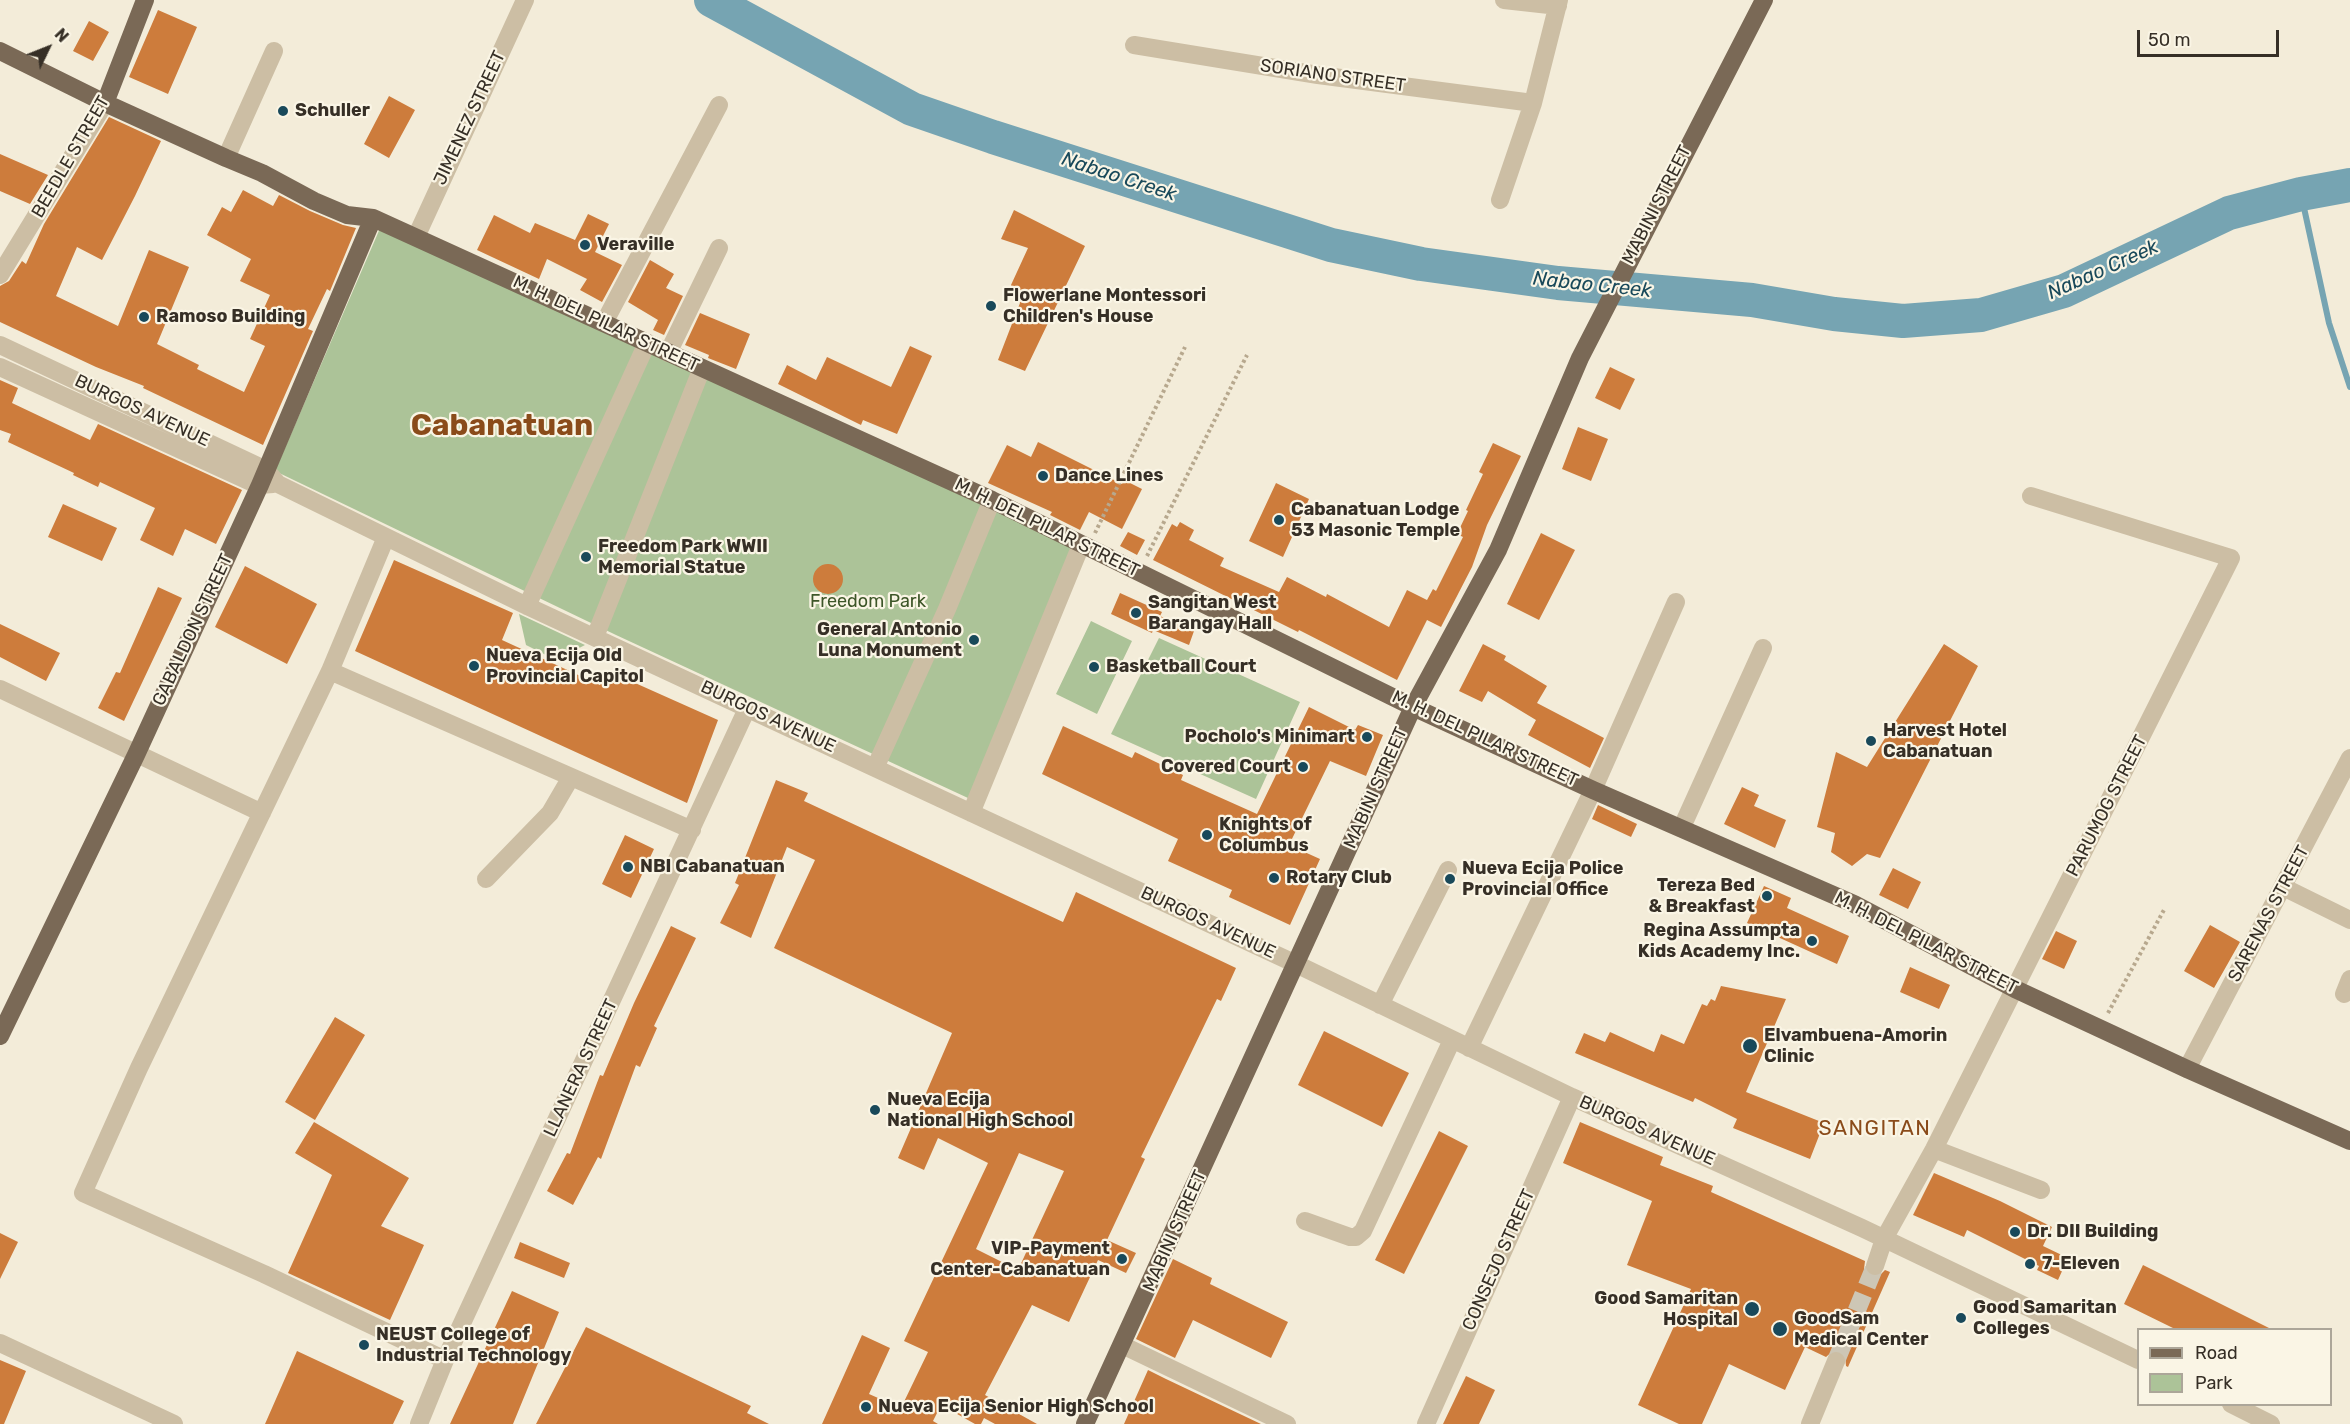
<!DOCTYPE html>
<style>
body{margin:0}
#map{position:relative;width:2350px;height:1424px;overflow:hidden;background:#f3ecd9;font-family:Rubik,sans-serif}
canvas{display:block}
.legend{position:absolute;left:2137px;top:1328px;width:195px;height:78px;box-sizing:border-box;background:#faf5e5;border:2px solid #aca699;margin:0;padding:8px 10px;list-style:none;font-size:18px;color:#362f26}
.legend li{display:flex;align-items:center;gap:12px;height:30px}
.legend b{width:30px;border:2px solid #aca699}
.north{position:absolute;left:18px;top:18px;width:60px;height:60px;-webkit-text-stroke:4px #faf5e5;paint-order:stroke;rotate:47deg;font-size:16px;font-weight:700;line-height:24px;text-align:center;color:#362f26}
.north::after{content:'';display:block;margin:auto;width:21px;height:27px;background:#362f26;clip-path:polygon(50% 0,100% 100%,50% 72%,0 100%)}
.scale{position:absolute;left:2137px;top:30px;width:142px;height:27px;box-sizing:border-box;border:3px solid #362f26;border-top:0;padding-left:8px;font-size:18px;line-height:21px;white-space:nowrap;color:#362f26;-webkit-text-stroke:4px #faf5e5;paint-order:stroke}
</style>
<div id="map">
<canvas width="2350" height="1424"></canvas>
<ul class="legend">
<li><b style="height:8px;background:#7a6956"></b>Road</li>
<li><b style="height:16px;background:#acc398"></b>Park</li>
</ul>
<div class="north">N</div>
<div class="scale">50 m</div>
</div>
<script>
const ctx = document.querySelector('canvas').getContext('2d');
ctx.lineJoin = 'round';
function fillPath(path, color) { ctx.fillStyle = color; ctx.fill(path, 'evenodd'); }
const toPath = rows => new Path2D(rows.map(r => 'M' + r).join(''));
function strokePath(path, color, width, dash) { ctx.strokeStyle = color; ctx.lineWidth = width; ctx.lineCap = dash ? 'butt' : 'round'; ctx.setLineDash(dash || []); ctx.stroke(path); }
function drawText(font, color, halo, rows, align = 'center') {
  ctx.font = font + ' Rubik,sans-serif'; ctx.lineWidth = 4.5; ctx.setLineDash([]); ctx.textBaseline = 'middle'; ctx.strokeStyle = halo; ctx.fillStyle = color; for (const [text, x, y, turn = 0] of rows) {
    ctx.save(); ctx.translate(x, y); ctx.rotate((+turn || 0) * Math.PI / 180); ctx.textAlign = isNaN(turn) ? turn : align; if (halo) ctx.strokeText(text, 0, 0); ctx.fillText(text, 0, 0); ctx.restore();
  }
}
fillPath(toPath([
 [381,226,1075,548,968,798,616,635,275,471],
 [519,614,585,645,556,660,526,645],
 [1091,621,1132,641,1097,714,1056,694],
 [1159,638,1300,702,1256,799,1111,734]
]), '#acc398');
strokePath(toPath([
 [2301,194,2329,323,2350,387]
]), '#76a4b2', 6);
strokePath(toPath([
 [711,0,912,109,993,137,1331,245,1421,264,1558,283,1752,300,1834,314,1903,321,1981,315,2064,291,2229,213,2301,194,2350,185]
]), '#76a4b2', 34);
fillPath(toPath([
 [158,10,197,27,168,94,129,77],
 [89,21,109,32,93,61,73,51],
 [389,96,415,110,389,158,364,144],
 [109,117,161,141,135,196,102,260,77,247,56,296,118,326,149,250,189,267,157,344,199,365,197,369,244,392,265,346,250,339,270,295,240,281,251,259,207,235,222,207,231,212,243,190,273,206,279,195,310,211,343,225,356,228,330,291,327,289,308,329,313,331,263,445,143,388,144,386,96,367,0,322,0,286,9,281,22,261,26,264,44,224],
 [0,154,48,175,30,204,0,191],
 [1014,210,1085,246,1025,371,998,360,1020,303,1011,285,1028,248,1001,239],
 [588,214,609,224,595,252,622,265,602,302,580,290,587,279,547,259,539,279,477,250,494,215,530,233,535,223,575,240],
 [650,260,674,274,666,288,683,296,664,335,653,330,658,320,628,302],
 [700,313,750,334,736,369,708,358,709,355,685,345],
 [910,346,932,356,897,434,863,420,861,425,778,384,787,365,816,380,827,357,891,387],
 [1610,367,1635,379,1620,410,1595,398],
 [0,380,18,388,12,403,90,440,98,424,242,490,216,544,185,529,173,556,140,540,155,508,100,482,98,487,73,475,74,473,8,442,11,434,0,430],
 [1578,427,1608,439,1591,481,1562,469],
 [1038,442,1122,484,1124,480,1142,489,1122,529,1089,512,1080,530,1050,515,1052,512,988,483,1007,445,1031,457],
 [1493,443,1521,456,1487,525,1472,567,1441,627,1427,620,1397,680,1299,630,1298,632,1153,560,1172,524,1177,527,1180,522,1194,530,1189,540,1224,558,1220,566,1279,592,1287,577,1326,597,1327,594,1389,627,1407,590,1427,600,1433,589,1436,591,1463,537,1457,534,1468,511,1466,510,1483,474,1479,472],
 [1276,483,1309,499,1283,557,1249,541],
 [63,504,117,528,102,561,48,537],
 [1128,532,1145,540,1137,555,1120,546],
 [1541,533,1575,550,1539,620,1507,604],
 [394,560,513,613,502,640,600,685,606,670,718,720,687,803,355,651],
 '813 579a15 15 0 1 1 30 0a15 15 0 1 1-30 0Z',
 [245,566,317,604,287,664,215,627],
 [158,587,182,598,124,721,98,708,116,672,120,673],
 [1120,593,1162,612,1160,616,1194,631,1189,645,1153,630,1152,633,1111,614],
 [0,624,60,653,46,681,0,657],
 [1483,644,1506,656,1504,660,1547,686,1537,703,1604,738,1590,768,1528,735,1536,720,1488,691,1482,702,1459,691],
 [1944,644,1978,666,1880,858,1867,854,1852,866,1831,852,1835,833,1817,827,1836,752,1867,767],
 [1309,707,1355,730,1358,725,1383,735,1366,776,1330,761,1289,845,1320,859,1290,925,1229,897,1232,890,1168,861,1178,839,1042,774,1063,726,1132,758,1135,752,1183,775,1181,780,1257,814],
 [776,780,808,793,804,801,1063,922,1076,892,1236,968,1221,1001,1217,999,1141,1157,1145,1159,1107,1240,1136,1253,1126,1273,1098,1260,1069,1322,1032,1305,985,1395,1037,1424,995,1424,984,1418,981,1424,975,1424,941,1405,933,1421,938,1424,822,1424,862,1335,890,1348,869,1394,901,1408,928,1352,904,1341,988,1163,938,1138,924,1170,898,1158,952,1033,774,948,815,860,787,847,751,938,720,923,739,885,735,883],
 [1019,1153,1064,1171,1018,1270,976,1249],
 [1742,787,1759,795,1754,806,1786,820,1775,848,1724,824],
 [1598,805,1637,824,1631,837,1592,819],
 [625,835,654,849,631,898,602,884],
 [1893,868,1921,882,1908,909,1879,895],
 [1764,886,1791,898,1787,908,1849,936,1837,964,1747,923],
 [2210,925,2240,942,2214,988,2184,971],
 [671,926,696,938,654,1026,657,1028,640,1067,636,1065,601,1159,598,1157,573,1205,547,1191,567,1153,570,1154,600,1075,603,1076,634,1003],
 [2056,931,2077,941,2064,969,2042,959],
 [1910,967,1950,985,1939,1009,1900,992],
 [1721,986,1786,999,1746,1092,1824,1123,1810,1159,1733,1128,1737,1119,1695,1098,1693,1102,1575,1053,1584,1033,1605,1042,1610,1032,1654,1052,1661,1034,1684,1044,1702,1004,1707,1006,1711,999,1715,1001],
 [335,1017,365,1035,315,1120,285,1102],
 [1324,1031,1409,1073,1382,1127,1298,1085],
 [314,1122,409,1178,381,1226,424,1245,390,1320,288,1273,332,1175,295,1153],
 [1580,1122,1663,1157,1660,1165,1713,1186,1711,1192,1865,1261,1864,1269,1871,1276,1878,1277,1885,1270,1890,1272,1848,1367,1846,1366,1845,1355,1841,1351,1834,1350,1826,1357,1805,1347,1785,1390,1729,1364,1702,1424,1679,1424,1638,1405,1691,1289,1627,1265,1652,1201,1563,1163],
 [1439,1131,1468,1146,1404,1274,1375,1260],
 [1934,1173,2000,1201,2052,1227,2043,1246,2068,1258,2058,1280,2037,1270,2039,1266,1967,1230,1964,1237,1913,1215],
 [0,1233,18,1242,0,1279],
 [520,1242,570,1263,564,1278,514,1258],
 [1173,1259,1212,1278,1210,1284,1288,1322,1271,1358,1193,1320,1175,1358,1136,1339],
 [2143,1265,2271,1329,2175,1329,2124,1304],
 [512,1291,559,1312,513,1424,450,1424],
 [586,1327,751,1406,747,1413,769,1424,536,1424],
 [297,1351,404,1401,393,1424,265,1424],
 [0,1360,26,1371,4,1424,0,1424],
 [1148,1370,1166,1379,1261,1424,1124,1424],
 [1466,1376,1495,1390,1479,1424,1443,1424]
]), '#cd7c3c');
strokePath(toPath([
 [1836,1361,1875,1266]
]), '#cdc6b5', 18, [18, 9]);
strokePath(toPath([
 [1095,533,1185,347],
 [1147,556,1247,355],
 [2108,1013,2165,908]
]), '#b7a88e', 4, [3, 3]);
strokePath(toPath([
 [1504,0,1558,6],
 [1134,45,1318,75,1533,103],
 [226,158,274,51],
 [1500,200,1533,103,1559,0],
 [416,237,525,0],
 [0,275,105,103],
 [604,323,719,105],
 [0,345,266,470,278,484,527,606,1296,964,1572,1097,1862,1228,2138,1360],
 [668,353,719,248],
 [0,367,251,482,260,485,273,484],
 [386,537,330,671,139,1068,83,1193,264,1274,445,1360],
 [527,606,647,343],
 [595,637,702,368],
 [330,671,692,830],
 [0,689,262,813],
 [875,768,947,609,992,500],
 [971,813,1081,545],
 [1682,827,1763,648],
 [486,879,550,813,571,777],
 [2283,887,2350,920],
 [2344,994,2350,979],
 [1380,1005,1448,870],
 [1469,1048,1593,790,1676,602],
 [2187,1069,2350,758],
 [1934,1149,2041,1190],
 [1305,1221,1350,1237,1356,1237,1363,1231,1452,1040],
 [1875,1266,1884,1239,1934,1149,2231,558,2031,496],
 [0,1343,174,1424],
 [1122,1345,1287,1424],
 [2231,1404,2271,1424],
 [419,1424,445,1360,745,713],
 [1426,1424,1572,1097],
 [1810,1424,1836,1361]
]), '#ccbea4', 18);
strokePath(toPath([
 [0,51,105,103,226,158,262,173,314,201,347,215,373,218,992,500,1413,707,1593,790,1854,904,2015,989,2187,1069,2350,1141],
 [105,103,145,0],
 [0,1036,136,755,260,485,373,218],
 [1085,1424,1413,707,1498,550,1580,358,1764,0]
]), '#7a6956', 18);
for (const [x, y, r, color] of [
 [283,111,6,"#19495a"],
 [585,245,6,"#19495a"],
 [991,306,6,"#19495a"],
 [144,317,6,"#19495a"],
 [1043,476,6,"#19495a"],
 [1279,520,6,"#19495a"],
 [586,557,6,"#19495a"],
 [1136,613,6,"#19495a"],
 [974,640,6,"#19495a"],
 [474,666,6,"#19495a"],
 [1094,667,6,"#19495a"],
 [1367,737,6,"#19495a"],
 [1871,741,6,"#19495a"],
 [1303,767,6,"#19495a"],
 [1207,835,6,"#19495a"],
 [628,867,6,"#19495a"],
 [1274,878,6,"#19495a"],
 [1450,879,6,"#19495a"],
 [1767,896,6,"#19495a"],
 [1812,941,6,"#19495a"],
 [1750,1046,8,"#19495a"],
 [875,1110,6,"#19495a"],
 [2015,1232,6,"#19495a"],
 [1122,1259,6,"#19495a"],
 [2030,1264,6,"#19495a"],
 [1752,1309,8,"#19495a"],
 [1961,1318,6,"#19495a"],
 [1780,1329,8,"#19495a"],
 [364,1345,6,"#19495a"],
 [866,1407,6,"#19495a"]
]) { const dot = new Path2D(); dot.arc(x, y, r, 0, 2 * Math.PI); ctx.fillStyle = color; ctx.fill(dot); strokePath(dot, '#faf5e5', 2); }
drawText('18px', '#362f26', '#faf5e5', [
 ["SORIANO STREET",1333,76,8],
 ["JIMENEZ STREET",470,118,-65],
 ["BEEDLE STREET",71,157,-60],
 ["MABINI STREET",1657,205,-63],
 ["M. H. DEL PILAR STREET",606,324,25],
 ["BURGOS AVENUE",142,411,25],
 ["M. H. DEL PILAR STREET",1047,528,26],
 ["GABALDON STREET",193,630,-65],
 ["BURGOS AVENUE",768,717,25],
 ["M. H. DEL PILAR STREET",1485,739,25],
 ["MABINI STREET",1376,788,-66],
 ["PARUMOG STREET",2107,806,-63],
 ["SARENAS STREET",2269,914,-62],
 ["BURGOS AVENUE",1208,923,25],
 ["M. H. DEL PILAR STREET",1926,943,27],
 ["LLANERA STREET",581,1068,-65],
 ["BURGOS AVENUE",1647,1131,24],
 ["MABINI STREET",1175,1231,-66],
 ["CONSEJO STREET",1499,1260,-66]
]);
drawText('bold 18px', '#362f26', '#faf5e5', [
 ["Schuller",295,111],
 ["Veraville",597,245],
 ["Flowerlane Montessori",1003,296],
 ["Children's House",1003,317],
 ["Ramoso Building",156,317],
 ["Dance Lines",1055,476],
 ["Cabanatuan Lodge",1291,510],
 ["53 Masonic Temple",1291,531],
 ["Freedom Park WWII",598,547],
 ["Memorial Statue",598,568],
 ["Sangitan West",1148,603],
 ["Barangay Hall",1148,624],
 ["General Antonio",962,630,"right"],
 ["Luna Monument",962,651,"right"],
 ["Nueva Ecija Old",486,656],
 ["Provincial Capitol",486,677],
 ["Basketball Court",1106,667],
 ["Harvest Hotel",1883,731],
 ["Cabanatuan",1883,752],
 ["Pocholo's Minimart",1355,737,"right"],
 ["Covered Court",1291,767,"right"],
 ["Knights of",1219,825],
 ["Columbus",1219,846],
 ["NBI Cabanatuan",640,867],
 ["Nueva Ecija Police",1462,869],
 ["Provincial Office",1462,890],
 ["Rotary Club",1286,878],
 ["Tereza Bed",1755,886,"right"],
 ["& Breakfast",1755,907,"right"],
 ["Regina Assumpta",1800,931,"right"],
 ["Kids Academy Inc.",1800,952,"right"],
 ["Elvambuena-Amorin",1764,1036],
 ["Clinic",1764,1057],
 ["Nueva Ecija",887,1100],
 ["National High School",887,1121],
 ["Dr. DII Building",2027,1232],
 ["VIP-Payment",1110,1249,"right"],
 ["Center-Cabanatuan",1110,1270,"right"],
 ["7-Eleven",2042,1264],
 ["Good Samaritan",1738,1299,"right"],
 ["Hospital",1738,1320,"right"],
 ["Good Samaritan",1973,1308],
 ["Colleges",1973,1329],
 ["GoodSam",1794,1319],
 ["Medical Center",1794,1340],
 ["NEUST College of",376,1335],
 ["Industrial Technology",376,1356],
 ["Nueva Ecija Senior High School",878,1407]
], 'left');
drawText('18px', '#3d5628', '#faf5e5', [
 ["Freedom Park",868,602]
]);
drawText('italic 20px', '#19495a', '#faf5e5', [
 ["Nabao Creek",1119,177,18],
 ["Nabao Creek",2103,270,-24],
 ["Nabao Creek",1592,285,6]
]);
ctx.letterSpacing = '1.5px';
drawText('21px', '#8a4b1a', '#faf5e5', [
 ["SANGITAN",1875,1129]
]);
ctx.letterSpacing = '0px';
drawText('bold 30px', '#8a4b1a', '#faf5e5', [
 ["Cabanatuan",502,426]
]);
</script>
